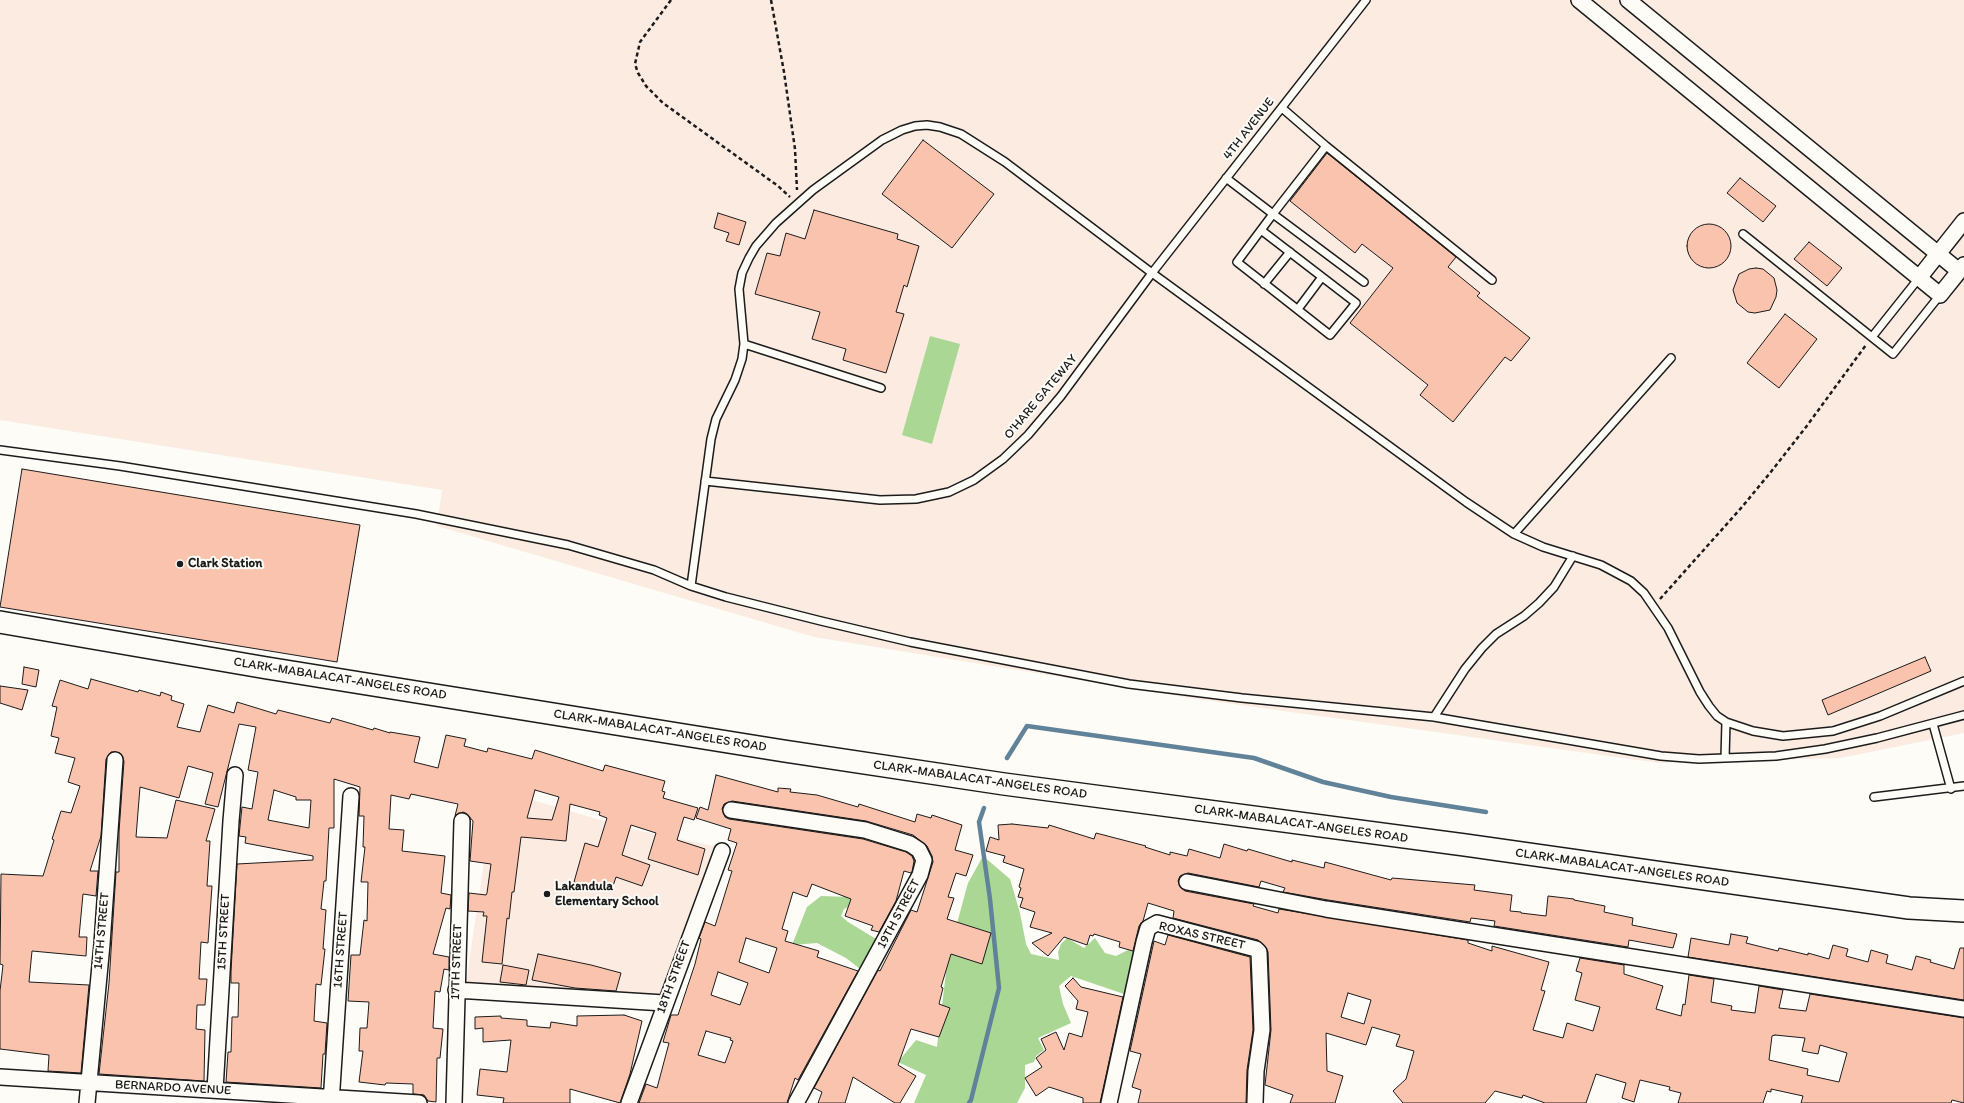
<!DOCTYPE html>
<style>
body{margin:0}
canvas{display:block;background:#fdfcf7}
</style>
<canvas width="1964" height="1103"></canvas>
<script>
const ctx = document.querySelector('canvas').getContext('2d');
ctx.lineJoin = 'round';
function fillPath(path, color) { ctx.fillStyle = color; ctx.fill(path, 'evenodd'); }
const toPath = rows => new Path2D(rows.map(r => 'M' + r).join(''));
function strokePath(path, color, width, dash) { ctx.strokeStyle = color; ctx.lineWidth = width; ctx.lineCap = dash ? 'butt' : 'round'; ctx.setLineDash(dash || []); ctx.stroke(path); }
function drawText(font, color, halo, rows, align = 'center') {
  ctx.font = font + ' Itim,sans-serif'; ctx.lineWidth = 4; ctx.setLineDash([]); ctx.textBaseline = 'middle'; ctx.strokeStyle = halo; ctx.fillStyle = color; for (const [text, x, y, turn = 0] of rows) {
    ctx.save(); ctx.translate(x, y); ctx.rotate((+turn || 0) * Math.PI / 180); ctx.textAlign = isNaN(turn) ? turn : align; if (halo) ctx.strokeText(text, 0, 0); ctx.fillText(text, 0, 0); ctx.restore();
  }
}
fillPath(toPath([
 [0,0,1964,0,1964,733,1841,758,1659,763,1190,698,814,637,437,526,442,490,0,420],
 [495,789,631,829,718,847,657,1009,465,989]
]), '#fcebe1');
fillPath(toPath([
 [930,336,960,344,932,444,902,435],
 [983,856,1010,879,1020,913,1026,944,1031,954,1059,960,1058,952,1061,944,1067,938,1084,948,1095,938,1105,953,1116,956,1138,945,1130,996,1071,976,1059,986,1063,1004,1071,1023,1038,1038,1044,1050,1036,1056,1034,1062,1025,1065,1025,1088,1017,1103,914,1103,926,1075,898,1062,916,1040,937,1047,948,956,968,883],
 [821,896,849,897,855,904,844,909,841,916,848,922,876,939,864,972,846,958,817,943,792,945,807,907]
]), '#abd795');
strokePath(toPath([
 [1007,758,1027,726,1254,758,1323,782,1391,797,1486,812],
 [969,1103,971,1100,999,988,990,899,979,822,984,808]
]), '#618399', 4.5);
const building = toPath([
 [923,140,994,194,952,248,882,194,923,140],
 [1327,153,1456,257,1448,267,1480,293,1477,296,1530,338,1511,361,1505,357,1453,422,1420,395,1428,385,1350,323,1393,268,1362,244,1355,253,1290,201,1327,153],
 [1740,178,1776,206,1763,222,1727,193,1740,178],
 [814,210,898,234,897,239,919,246,907,287,904,285,896,312,904,314,886,373,843,360,846,349,812,339,820,312,755,294,767,253,780,256,786,233,805,239,814,210],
 [718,213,746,222,739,245,726,241,729,233,714,228,718,213],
 '1687 246a22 22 0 1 1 44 0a22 22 0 1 1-44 0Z',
 [1809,242,1842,268,1827,286,1794,259,1809,242],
 [1756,268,1763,269,1774,278,1777,290,1776,297,1770,310,1755,313,1748,312,1737,303,1733,290,1739,274,1749,269,1756,268],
 [1785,314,1817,339,1779,388,1747,363,1785,314],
 [22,469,360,525,337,662,0,607,22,469],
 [1925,657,1931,671,1828,715,1822,700,1925,657],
 [24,667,39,670,36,687,22,684,24,667],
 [91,679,138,692,139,690,160,696,161,692,172,696,171,700,184,704,177,727,200,732,208,705,234,713,237,702,276,714,278,710,330,723,332,718,373,730,374,728,390,733,390,732,420,737,414,762,438,768,446,735,466,739,464,746,487,752,488,748,532,759,535,750,603,771,605,765,665,781,662,791,665,792,663,798,698,808,694,820,684,817,677,840,705,849,698,875,648,859,656,833,631,825,622,855,650,865,642,886,616,877,613,886,607,885,605,891,574,882,585,843,598,847,607,818,599,815,600,812,570,804,566,841,521,837,514,892,512,892,509,919,507,918,502,964,482,962,487,916,483,916,484,912,468,911,469,893,486,895,487,893,491,864,470,861,473,821,467,814,463,812,455,816,458,804,411,794,409,799,391,795,389,829,404,830,402,851,445,856,441,893,451,895,450,909,446,908,433,954,449,957,449,970,444,969,440,992,435,991,433,1028,443,1029,440,1058,437,1058,436,1102,428,1101,424,1095,413,1094,413,1084,386,1083,385,1085,359,1082,363,1051,359,1051,360,1028,367,1028,369,1002,348,1001,351,955,360,955,364,920,367,921,368,882,361,882,365,847,363,847,364,816,359,816,360,787,334,779,334,828,329,828,326,881,324,881,321,909,326,910,323,949,325,949,321,985,316,984,314,1021,327,1023,325,1054,323,1054,321,1088,226,1082,228,1052,231,1052,232,1017,238,1017,239,983,231,983,231,971,237,864,313,860,313,856,245,843,246,837,239,836,242,807,252,809,258,772,248,770,256,727,239,724,218,807,205,804,213,773,188,766,179,798,140,787,136,837,167,838,176,800,215,809,206,841,210,841,207,886,212,886,208,943,201,942,199,979,207,979,205,1005,197,1005,196,1029,205,1030,204,1081,99,1074,109,983,116,872,119,872,119,832,124,761,120,753,111,752,106,759,101,836,90,871,98,871,96,896,83,894,79,937,87,937,86,956,32,951,29,982,89,985,81,1073,48,1071,49,1055,0,1049,0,991,3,965,0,964,1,874,43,876,54,840,52,839,61,811,71,813,80,786,68,782,75,758,55,753,59,738,51,736,57,707,52,706,60,680,88,689,91,679],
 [274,790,296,797,296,800,311,800,309,828,268,820,274,790],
 [535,790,559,797,552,820,527,818,535,790],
 [0,686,28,690,22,710,0,703,0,686],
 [716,775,778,792,778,788,791,789,790,792,817,795,858,807,859,804,915,822,917,814,931,818,932,815,962,825,955,850,973,855,966,876,956,873,948,897,954,898,947,919,991,933,982,964,951,954,941,987,943,988,939,1004,950,1008,939,1037,911,1029,898,1065,916,1076,900,1103,895,1103,853,1077,845,1103,818,1103,822,1092,814,1088,878,970,880,971,911,910,917,912,933,862,932,856,927,846,913,835,866,821,732,801,724,804,722,809,725,817,729,819,863,839,906,852,912,856,914,861,912,872,911,873,904,871,896,901,879,932,871,930,873,926,845,916,851,899,812,884,807,897,793,892,782,929,788,931,785,941,819,951,817,957,858,971,798,1080,795,1078,787,1103,639,1103,646,1084,657,1088,669,1043,663,1042,671,1015,678,1015,695,964,701,939,699,938,705,922,715,926,732,871,728,870,737,843,728,840,731,829,696,818,700,807,708,810,716,775],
 [746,938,777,948,769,973,739,962,746,938],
 [718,972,748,983,740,1005,711,995,718,972],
 [706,1031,731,1038,730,1040,733,1041,725,1063,698,1055,706,1031],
 [1012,824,1048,828,1049,825,1094,839,1096,833,1146,846,1145,847,1170,855,1170,852,1187,856,1189,849,1220,858,1224,844,1247,851,1248,849,1292,862,1292,860,1324,868,1325,862,1391,880,1392,878,1475,885,1474,890,1512,895,1510,911,1521,912,1521,913,1546,916,1548,896,1574,899,1574,900,1605,906,1604,912,1633,918,1632,925,1677,934,1673,948,1629,940,1628,947,1494,926,1495,921,1471,918,1470,922,1328,900,1283,892,1285,888,1261,881,1259,887,1188,873,1180,876,1178,881,1181,888,1185,891,1254,904,1253,906,1278,913,1279,909,1468,940,1468,943,1492,951,1492,946,1549,962,1541,990,1545,991,1533,1030,1563,1038,1567,1023,1593,1031,1600,1007,1575,1000,1582,973,1576,971,1580,958,1624,965,1624,974,1663,986,1656,1009,1681,1016,1683,1004,1685,1005,1689,975,1714,979,1711,1002,1732,1006,1731,1010,1755,1013,1759,986,1783,990,1779,1008,1806,1011,1810,994,1964,1018,1964,1103,1952,1100,1951,1103,1801,1103,1803,1096,1771,1089,1771,1092,1767,1091,1763,1103,1678,1103,1681,1093,1669,1090,1670,1087,1640,1080,1634,1102,1622,1098,1626,1083,1596,1074,1586,1103,1545,1103,1523,1095,1522,1098,1495,1091,1485,1103,1403,1103,1393,1091,1406,1079,1414,1051,1396,1046,1400,1035,1372,1027,1366,1045,1326,1033,1327,1071,1343,1076,1335,1103,1290,1103,1293,1095,1265,1085,1271,1030,1268,952,1265,946,1258,940,1173,918,1174,911,1148,903,1143,921,1139,926,1133,951,1119,947,1120,942,1094,934,1093,936,1090,935,1087,945,1064,937,1048,956,1032,943,1052,933,1030,927,1035,912,1020,907,1023,898,1018,897,1021,888,1019,887,1024,869,1003,862,1005,856,986,851,990,837,999,840,998,825,1012,824],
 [1348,993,1371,1000,1364,1024,1341,1017,1348,993],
 [1775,1035,1805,1038,1802,1051,1818,1054,1820,1045,1847,1053,1839,1082,1807,1075,1808,1069,1769,1060,1772,1036,1775,1035],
 [1731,934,1748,937,1746,943,1778,951,1779,948,1808,955,1808,953,1829,959,1833,945,1848,949,1846,956,1868,962,1871,950,1888,955,1886,963,1912,970,1916,956,1931,960,1930,962,1954,969,1960,948,1964,948,1964,1000,1688,957,1691,938,1729,945,1731,934],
 [1168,935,1250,957,1253,1030,1247,1070,1246,1103,1138,1103,1141,1090,1132,1087,1141,1054,1130,1051,1154,941,1165,945,1168,935],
 [538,954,591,965,621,973,616,991,575,988,532,980,538,954],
 [503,965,529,970,526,985,500,982,503,965],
 [1073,978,1081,987,1123,997,1100,1103,1083,1103,1083,1098,1049,1087,1036,1096,1025,1078,1042,1067,1036,1058,1046,1050,1041,1039,1056,1032,1064,1050,1069,1033,1082,1037,1088,1012,1076,1009,1078,1001,1065,986,1073,978],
 [624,1015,642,1021,630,1074,620,1103,570,1089,570,1103,503,1103,504,1098,477,1095,480,1069,507,1072,511,1040,483,1042,483,1028,475,1029,475,1017,501,1016,501,1018,527,1020,527,1026,550,1028,551,1022,577,1026,577,1016,624,1015]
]);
fillPath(building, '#fac3ae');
strokePath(building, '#1c1c1c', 1);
const service = toPath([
 [1282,108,1326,146,1492,280],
 [1226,178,1273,214,1326,146],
 [1261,230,1356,303,1330,335,1237,262,1273,214,1364,282],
 [1743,234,1893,354,1940,295],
 [1264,284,1290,252],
 [1298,309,1322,277],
 [1872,337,1919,278],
 [744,344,881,388],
 [0,450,120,466,416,514,568,545,654,570,691,586,726,597,821,621,910,642,1129,684,1242,698,1434,717,1661,756,1699,759,1776,756,1825,749,1877,738,1964,715],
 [705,481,880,500,916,499,949,492,974,480,1003,459,1028,435,1061,396,1152,273,1366,0],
 [1514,534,1671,358],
 [691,586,711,439,716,419,735,380,742,359,744,344,739,289,742,273,749,258,756,246,776,223,813,190,882,140,902,130,915,126,927,125,940,127,961,134,1005,162,1152,273,1466,502,1514,534,1543,547,1601,565,1631,581,1644,593,1668,628,1700,692,1709,706,1717,716,1726,722,1753,731,1783,736,1833,731,1880,716,1964,681],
 [1434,717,1465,669,1482,648,1496,634,1524,616,1539,603,1554,587,1573,556],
 [1933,724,1951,789],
 [1725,758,1726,722],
 [1874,797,1964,786]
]);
const minor = toPath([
 [1579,0,1940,295,1964,265],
 [1628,0,1959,271],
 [1919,278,1964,221],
 [731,810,865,830,910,844,919,850,924,860,920,875,796,1103],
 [1187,882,1326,909,1964,1009],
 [456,990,664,1003],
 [0,1077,419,1103],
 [215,1090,231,821,235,775],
 [87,1103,102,944,115,760],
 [331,1103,351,796],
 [454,1103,462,821],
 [629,1103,722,851],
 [1109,1103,1144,942,1148,928,1157,923,1256,949,1259,952,1262,1030,1256,1071,1255,1103]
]);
const secondary = toPath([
 [0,622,267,668,784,751,1004,784,1465,845,1909,908,1964,911]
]);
strokePath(service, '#1c1c1c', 10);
strokePath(minor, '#1c1c1c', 18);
strokePath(secondary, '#1c1c1c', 24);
strokePath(toPath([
 [671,0,640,42,635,64,638,73,646,86,663,103,778,186,790,197],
 [771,0,784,72,795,149,797,190],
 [1660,599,1742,507,1770,473,1806,427,1866,345]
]), '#1c1c1c', 2.5, [4, 3]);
strokePath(service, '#fdfcf7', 7);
strokePath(minor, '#fdfcf7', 15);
strokePath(secondary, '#fdfcf7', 21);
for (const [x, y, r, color] of [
 [180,564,4,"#1c1c1c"],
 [547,894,4,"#1c1c1c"]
]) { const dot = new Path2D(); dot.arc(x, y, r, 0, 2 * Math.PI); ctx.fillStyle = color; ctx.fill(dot); strokePath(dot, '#fdfcf7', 1.5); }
drawText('13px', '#1c1c1c', '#fdfcf7', [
 ["4TH AVENUE",1249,129,-52],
 ["O'HARE GATEWAY",1041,397,-50],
 ["CLARK-MABALACAT-ANGELES ROAD",340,679,9],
 ["CLARK-MABALACAT-ANGELES ROAD",660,731,9],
 ["CLARK-MABALACAT-ANGELES ROAD",980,780,8],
 ["CLARK-MABALACAT-ANGELES ROAD",1301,824,8],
 ["CLARK-MABALACAT-ANGELES ROAD",1622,868,8],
 ["19TH STREET",899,914,-62],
 ["14TH STREET",102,931,-85],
 ["15TH STREET",224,932,-87],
 ["ROXAS STREET",1202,936,13],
 ["16TH STREET",341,950,-86],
 ["17TH STREET",457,962,-88],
 ["18TH STREET",674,977,-70],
 ["BERNARDO AVENUE",173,1088,3]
]);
drawText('bold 13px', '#1c1c1c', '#fdfcf7', [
 ["Clark Station",188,564],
 ["Lakandula",555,887],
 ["Elementary School",555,902]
], 'left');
</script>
